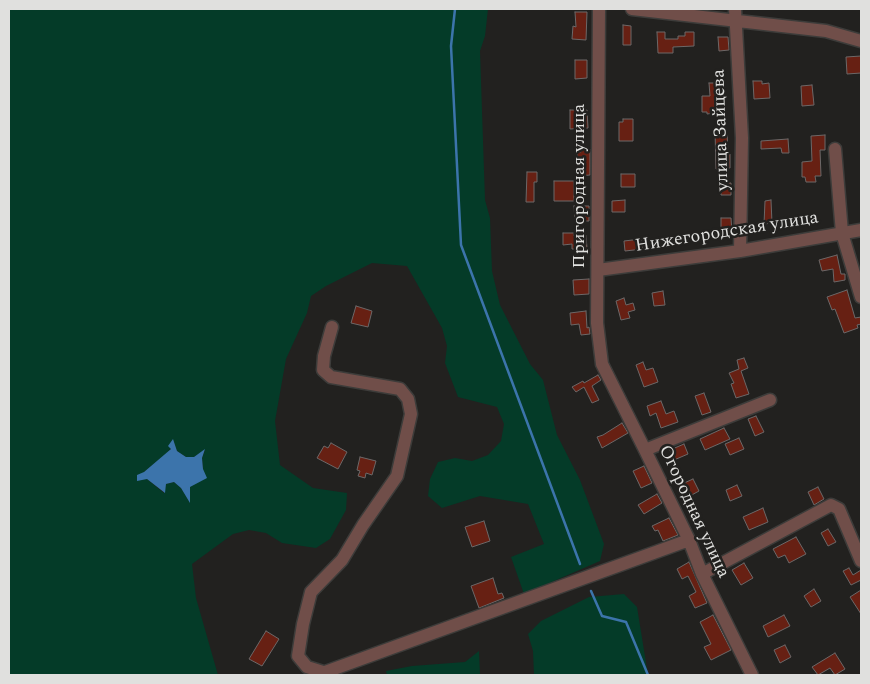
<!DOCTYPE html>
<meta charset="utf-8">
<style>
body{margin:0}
#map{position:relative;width:870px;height:684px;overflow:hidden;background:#22211f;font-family:Spectral,serif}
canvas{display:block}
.frame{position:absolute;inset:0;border:10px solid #e0e0de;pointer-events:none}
</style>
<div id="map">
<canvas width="870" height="684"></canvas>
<div class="frame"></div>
</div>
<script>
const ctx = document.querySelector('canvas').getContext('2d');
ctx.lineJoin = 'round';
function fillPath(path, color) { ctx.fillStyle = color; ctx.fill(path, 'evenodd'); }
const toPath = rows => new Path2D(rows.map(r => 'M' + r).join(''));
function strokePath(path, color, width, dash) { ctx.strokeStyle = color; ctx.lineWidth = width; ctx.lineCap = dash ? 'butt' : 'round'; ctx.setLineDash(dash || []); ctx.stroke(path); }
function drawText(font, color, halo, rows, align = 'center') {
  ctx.font = font + ' Spectral,serif'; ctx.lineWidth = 5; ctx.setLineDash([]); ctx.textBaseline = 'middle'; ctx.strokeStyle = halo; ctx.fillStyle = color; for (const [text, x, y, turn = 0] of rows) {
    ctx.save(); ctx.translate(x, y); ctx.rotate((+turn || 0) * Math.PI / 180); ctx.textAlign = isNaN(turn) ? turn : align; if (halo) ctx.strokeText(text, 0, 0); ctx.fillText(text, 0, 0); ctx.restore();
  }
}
fillPath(toPath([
 [9,9,488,9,485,36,480,51,485,200,490,218,492,271,500,305,530,364,543,380,557,435,580,480,604,544,600,561,524,594,511,557,544,544,528,504,480,496,442,508,428,496,430,479,438,462,455,458,472,461,488,455,501,441,504,424,497,407,458,397,445,363,447,346,442,328,407,266,372,263,326,286,311,296,307,313,286,359,275,421,280,465,313,488,347,493,346,510,330,539,316,548,282,543,266,533,249,530,233,534,192,564,196,598,218,675,9,675],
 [173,440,177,451,186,457,194,457,205,450,202,458,203,469,199,481,190,487,190,502,181,488,174,482,166,484,164,493,147,479,144,472,167,453,171,448],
 [624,594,637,607,648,675,534,675,533,651,528,634,541,621,589,597],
 [479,651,480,675,387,675,386,671,412,666,465,662]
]), '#043b28');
fillPath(toPath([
 [173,439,177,451,186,457,194,457,205,449,202,458,203,469,207,478,190,487,190,503,181,488,174,482,166,484,165,493,147,479,137,481,137,475,144,472,171,449,168,446]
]), '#3c74ab');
strokePath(toPath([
 [455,9,451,46,461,245,580,564],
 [591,591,602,616,626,622,648,675]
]), '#3c74ab', 2.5);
const building = toPath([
 [575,12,587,12,586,40,572,39,573,26,576,27,575,12],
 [623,25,631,26,631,45,623,45,623,25],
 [657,32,665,32,665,39,678,39,678,36,685,36,685,32,694,32,694,46,673,47,673,53,658,53,657,32],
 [718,37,728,37,729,50,719,51,718,37],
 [861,56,861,73,847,74,846,57,861,56],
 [575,60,587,60,587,78,575,79,575,60],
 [753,81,762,81,762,84,769,83,770,98,754,99,753,81],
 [709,83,717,83,718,98,723,98,723,102,726,102,726,108,723,108,723,112,707,114,707,112,702,112,702,96,710,96,709,83],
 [812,85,814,105,802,106,801,86,812,85],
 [570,110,587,110,588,128,570,129,570,110],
 [623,119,633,119,633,141,619,141,619,122,623,122,623,119],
 [715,131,727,131,728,154,730,154,730,168,716,169,715,131],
 [825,135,825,150,820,150,821,176,815,176,816,182,806,182,805,177,802,177,802,162,812,161,811,136,825,135],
 [788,139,789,153,782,153,781,148,761,149,761,141,788,139],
 [581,149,590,149,590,175,578,176,577,152,581,152,581,149],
 [527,172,537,172,537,182,534,182,534,202,526,202,527,172],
 [621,174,635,174,635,187,621,187,621,174],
 [554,181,574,181,574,201,554,201,554,181],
 [721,183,731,183,731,195,721,195,721,183],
 [625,200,625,212,612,212,612,201,625,200],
 [771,200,772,223,764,224,765,201,771,200],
 [574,206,589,206,589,221,575,221,574,206],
 [721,218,731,218,732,233,721,233,721,218],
 [563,233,574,233,574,236,586,235,587,249,572,249,572,244,563,245,563,233],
 [641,239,643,249,625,251,624,241,641,239],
 [837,255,841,274,845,274,845,280,834,282,833,269,822,271,819,260,837,255],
 [589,279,589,294,574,295,573,280,589,279],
 [847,290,855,318,861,317,861,324,857,325,858,328,844,333,835,309,832,310,827,297,847,290],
 [663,291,665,305,654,306,652,293,663,291],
 [624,298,626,305,633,303,635,310,628,312,630,318,621,320,616,301,624,298],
 [356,306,372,311,368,327,351,323,356,306],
 [586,311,587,328,589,327,590,334,581,335,579,324,571,325,570,313,586,311],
 [744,358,748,368,741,371,749,394,736,398,731,384,734,383,729,373,739,369,737,360,744,358],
 [643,362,646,370,653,368,658,382,644,387,636,365,643,362],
 [598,375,601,380,592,386,599,400,592,403,584,387,576,392,572,387,583,381,584,383,598,375],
 [704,393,711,412,702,415,695,396,704,393],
 [661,401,666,414,674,411,678,422,661,428,656,413,650,416,647,406,661,401],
 [756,416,764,432,755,436,748,419,756,416],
 [622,423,628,433,602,448,597,437,603,435,622,423],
 [724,428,730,439,705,450,700,439,724,428],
 [739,438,744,449,730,455,725,444,739,438],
 [331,443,347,452,338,469,317,458,324,446,328,448,331,443],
 [684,444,688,454,674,460,670,450,684,444],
 [360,457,376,461,372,475,366,473,365,478,358,476,360,471,357,470,360,457],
 [644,466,652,483,641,488,633,471,644,466],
 [693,479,699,491,688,497,682,484,693,479],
 [737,485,742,496,730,501,726,490,737,485],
 [818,487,824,499,814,505,808,492,818,487],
 [657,494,662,503,644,514,638,505,657,494],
 [763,508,768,522,749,530,743,517,763,508],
 [669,518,678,535,663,541,658,530,655,531,652,526,669,518],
 [484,521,490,541,472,547,465,527,484,521],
 [828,529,836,542,828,546,821,533,828,529],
 [796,537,806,554,789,563,785,555,778,558,773,549,796,537],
 [689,562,707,603,695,608,689,596,696,592,688,576,682,579,677,569,689,562],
 [744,563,753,578,741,585,732,570,744,563],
 [849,568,853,575,861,570,861,580,851,585,843,571,849,568],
 [493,578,498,594,502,593,504,598,479,608,471,586,493,578],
 [814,589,821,601,811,607,804,596,814,589],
 [861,590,861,614,850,597,861,590],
 [713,615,731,650,711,660,704,647,711,644,700,622,713,615],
 [784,615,790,626,768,637,763,626,784,615],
 [266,631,279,639,262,666,249,659,266,631],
 [785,645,791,657,780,663,774,650,785,645],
 [835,653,845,669,835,675,830,668,818,675,812,667,835,653]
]);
fillPath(building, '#672013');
strokePath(building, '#6c6868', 1);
const minor = toPath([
 [599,9,597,323,602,364,645,450,689,540,702,574,752,675],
 [632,9,826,31,861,41],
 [735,9,742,138,740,251],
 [835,149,842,233,861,297],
 [598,270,740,251,861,230],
 [645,450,770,400],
 [702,574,831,505,839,509,861,561],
 [323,672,307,667,298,656,303,624,311,592,342,560,363,525,397,476,411,414,408,399,400,389,331,377,323,370,324,356,332,327],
 [317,675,689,540]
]);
strokePath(minor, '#3d3c3a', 15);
strokePath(minor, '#704e49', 12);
drawText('18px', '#e0e0de', '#22211f', [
 ["улица Зайцева",722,130,-92],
 ["Пригородная улица",580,186,-90],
 ["Нижегородская улица",727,233,-9],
 ["Огородная улица",693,512,65]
]);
</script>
